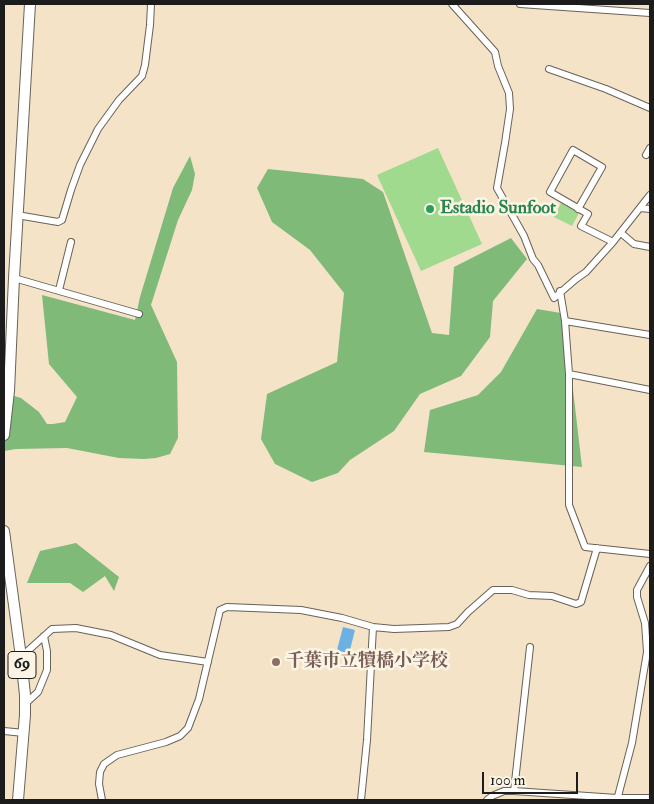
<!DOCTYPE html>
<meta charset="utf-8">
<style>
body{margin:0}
#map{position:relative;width:654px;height:804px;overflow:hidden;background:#f4e3c7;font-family:"IM FELL Double Pica",serif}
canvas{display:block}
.frame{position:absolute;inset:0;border:5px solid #1c1c1c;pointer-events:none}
.scale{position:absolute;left:482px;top:772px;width:96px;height:22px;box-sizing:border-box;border:2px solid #1c1c1c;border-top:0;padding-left:6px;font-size:15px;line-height:18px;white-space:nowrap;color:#1c1c1c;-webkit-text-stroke:4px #fcf5e5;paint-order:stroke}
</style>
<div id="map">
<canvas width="654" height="804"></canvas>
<div class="frame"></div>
<div class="scale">100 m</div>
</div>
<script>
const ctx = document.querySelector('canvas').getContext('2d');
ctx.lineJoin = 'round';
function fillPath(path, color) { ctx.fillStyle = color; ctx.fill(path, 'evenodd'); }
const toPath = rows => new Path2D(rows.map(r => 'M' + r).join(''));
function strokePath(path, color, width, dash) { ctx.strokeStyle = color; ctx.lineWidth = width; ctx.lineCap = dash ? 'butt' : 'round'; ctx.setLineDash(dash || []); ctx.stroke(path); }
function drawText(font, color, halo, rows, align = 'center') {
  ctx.font = font + ' "IM FELL Double Pica","Noto Serif JP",serif'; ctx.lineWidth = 5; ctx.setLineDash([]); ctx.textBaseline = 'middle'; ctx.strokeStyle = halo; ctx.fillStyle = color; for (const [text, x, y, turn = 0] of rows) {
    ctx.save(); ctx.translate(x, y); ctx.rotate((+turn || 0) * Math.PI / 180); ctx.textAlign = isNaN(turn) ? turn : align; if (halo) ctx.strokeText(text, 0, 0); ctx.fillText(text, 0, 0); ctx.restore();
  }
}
fillPath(toPath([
 [438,148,482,244,421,271,377,175],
 [561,203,579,213,572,226,554,217]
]), '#9fda8e');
fillPath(toPath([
 [190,156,195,174,192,190,178,220,151,305,177,362,178,438,170,454,156,458,144,459,119,458,67,448,16,449,4,451,4,393,21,398,39,412,47,424,53,424,65,422,77,397,49,364,42,295,135,320,140,297,173,188],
 [268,169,363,179,383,192,432,333,449,335,454,267,511,238,527,259,493,301,490,337,461,376,420,394,394,431,350,460,338,473,312,482,275,464,261,439,267,394,337,362,344,293,310,250,272,222,257,188],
 [537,309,567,314,569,326,569,355,582,467,424,452,430,410,478,395,501,372],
 [76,543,119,577,114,591,105,576,83,592,70,583,27,583,40,551]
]), '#7fba79');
fillPath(toPath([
 [343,627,355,630,349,654,337,650]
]), '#6bb1e2');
const street = toPath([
 [452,4,495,52,498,66,509,93,510,109,505,143,497,188,524,236,533,259,538,265,554,298,576,279,586,272,613,242,650,195],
 [520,4,650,13],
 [549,69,606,89,650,108],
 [646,155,650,148],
 [640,208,650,209],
 [578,209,602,167,573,150,550,192,588,214,581,226,613,242],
 [17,215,58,222,62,220,71,190,80,165,98,129,119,100,142,76,145,65,150,25,151,4],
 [621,233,634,244,650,247],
 [14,278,139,314],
 [59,290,71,242],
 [560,291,565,321,569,374,569,505,585,547,650,554],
 [565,321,650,335],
 [569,374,650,390],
 [21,657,52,629,76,628,111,635,160,655,208,662],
 [25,704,38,692,47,670,47,651,44,636],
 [4,731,24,733],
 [514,791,530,647],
 [102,800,99,784,100,772,104,764,117,755,166,742,180,736,188,728,199,699,220,610,227,607,301,610,342,618,373,627,394,629,449,627,457,624,468,612,493,590,512,590,529,595,552,596,576,604,581,602,597,548],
 [361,800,367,740,373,627],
 [487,800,492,796,504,791,514,791,617,798,650,798],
 [617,800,632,743,647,652,645,623,637,597,637,590,650,566]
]);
const primary = toPath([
 [4,435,9,391,14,278,30,4],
 [4,531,21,657,25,695,25,715,18,800]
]);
strokePath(street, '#686258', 8);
strokePath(primary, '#686258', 12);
strokePath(street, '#fff', 6);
strokePath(primary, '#fff', 10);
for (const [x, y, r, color] of [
 [430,209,5,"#2e9e5b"],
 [276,662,5,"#8d6e63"]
]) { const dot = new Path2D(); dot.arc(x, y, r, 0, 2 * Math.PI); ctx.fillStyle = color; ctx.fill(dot); strokePath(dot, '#fcf5e5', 2); }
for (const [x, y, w] of [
 [22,665,28]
]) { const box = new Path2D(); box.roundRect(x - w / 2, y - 13.5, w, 27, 4); ctx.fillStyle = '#fcf5e5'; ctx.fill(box); strokePath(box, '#1c1c1c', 1); }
drawText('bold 16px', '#1c1c1c', null, [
 ["69",22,665]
]);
drawText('bold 18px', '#27864d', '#fcf5e5', [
 ["Estadio Sunfoot",440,209]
], 'left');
drawText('bold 18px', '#785e54', '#fcf5e5', [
 ["千葉市立犢橋小学校",286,662]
], 'left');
</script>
